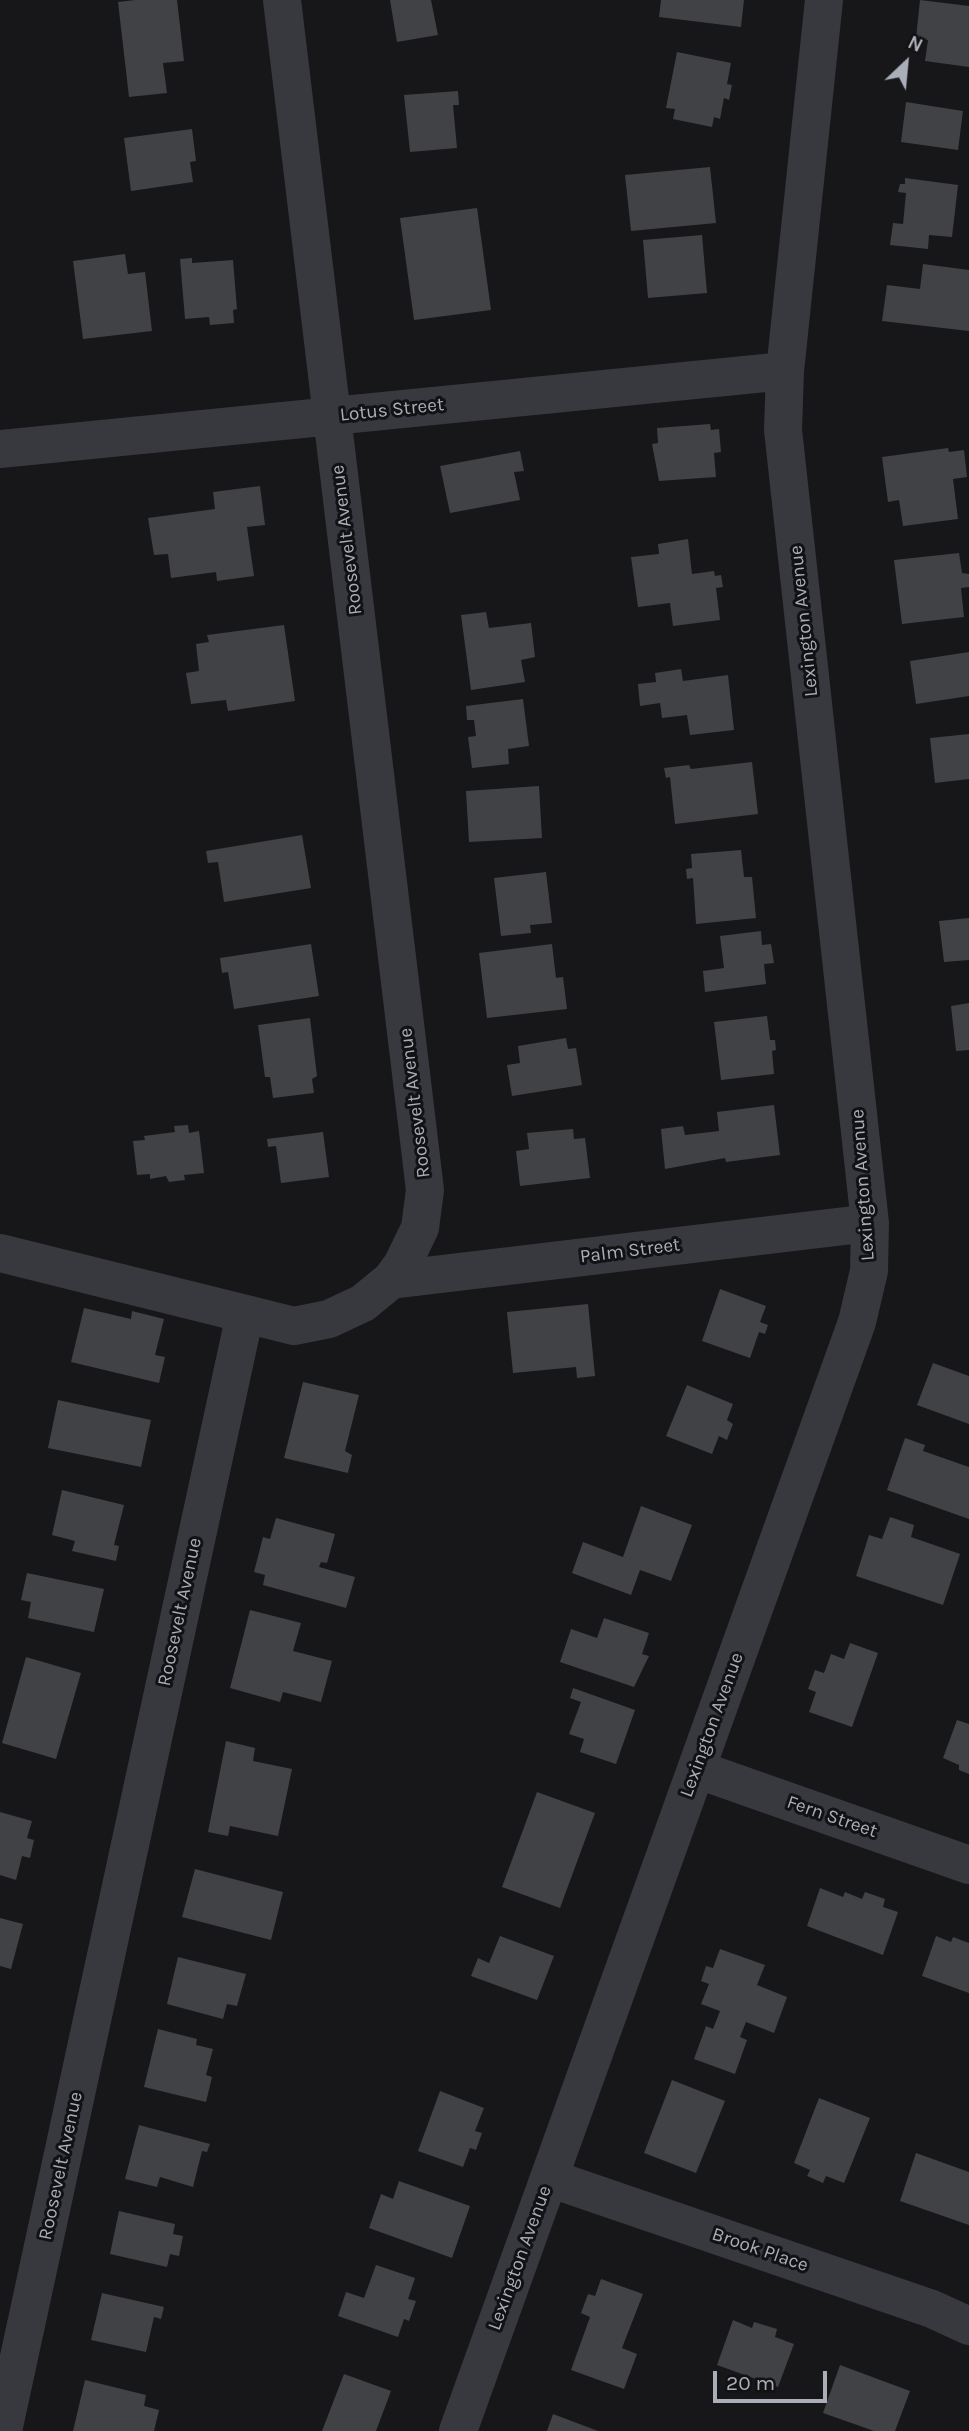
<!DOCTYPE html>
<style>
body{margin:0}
#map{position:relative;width:969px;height:2431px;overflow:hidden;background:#171719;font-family:Karla,sans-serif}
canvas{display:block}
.north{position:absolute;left:871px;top:28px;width:70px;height:70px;-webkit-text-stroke:5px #121214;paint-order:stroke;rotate:26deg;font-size:19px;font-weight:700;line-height:28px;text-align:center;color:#a9aeb9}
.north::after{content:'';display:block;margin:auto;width:24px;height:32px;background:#a9aeb9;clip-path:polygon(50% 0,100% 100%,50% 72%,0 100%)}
.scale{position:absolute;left:713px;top:2371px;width:114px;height:32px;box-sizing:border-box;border:4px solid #a9aeb9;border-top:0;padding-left:9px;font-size:21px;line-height:24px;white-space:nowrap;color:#a9aeb9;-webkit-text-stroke:5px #121214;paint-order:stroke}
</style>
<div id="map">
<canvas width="969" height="2431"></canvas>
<div class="north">N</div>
<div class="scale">20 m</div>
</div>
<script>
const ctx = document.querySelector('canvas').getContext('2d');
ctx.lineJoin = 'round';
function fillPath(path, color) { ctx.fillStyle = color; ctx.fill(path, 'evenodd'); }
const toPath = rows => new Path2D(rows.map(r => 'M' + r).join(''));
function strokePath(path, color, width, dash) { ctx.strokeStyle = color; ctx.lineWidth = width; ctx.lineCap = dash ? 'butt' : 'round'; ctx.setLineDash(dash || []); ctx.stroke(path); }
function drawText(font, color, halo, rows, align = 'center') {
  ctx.font = font + ' Karla,sans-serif'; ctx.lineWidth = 6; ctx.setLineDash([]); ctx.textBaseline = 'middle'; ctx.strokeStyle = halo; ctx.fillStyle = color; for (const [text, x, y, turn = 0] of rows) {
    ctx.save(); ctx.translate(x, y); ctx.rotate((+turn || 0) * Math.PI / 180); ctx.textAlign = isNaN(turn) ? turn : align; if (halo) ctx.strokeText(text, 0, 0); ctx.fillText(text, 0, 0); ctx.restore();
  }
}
fillPath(toPath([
 [135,0,177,0,184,61,163,63,167,93,129,97,118,2],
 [390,0,431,0,438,35,397,42],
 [661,0,744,0,741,27,659,17],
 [920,0,969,6,969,67,925,61,928,40,916,38],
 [677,52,731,63,727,84,732,85,729,100,724,98,720,119,714,117,712,127,673,119,675,109,666,108],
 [458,91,459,105,453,105,457,148,410,152,404,95],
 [906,102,963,111,958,150,901,142],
 [192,129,196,161,190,162,193,182,131,191,124,138],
 [710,167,716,223,631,231,625,175],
 [905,178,958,185,952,237,929,235,928,249,890,245,893,223,903,224,906,193,898,192,900,184,905,184],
 [477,208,491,310,414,320,400,218],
 [702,235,707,293,648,298,643,240],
 [125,254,128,274,145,272,152,331,83,339,73,261],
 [192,258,192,263,233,260,237,309,233,310,234,323,210,325,209,317,185,319,180,259],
 [923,264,969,270,969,331,882,321,887,285,920,289],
 [710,424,711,430,719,429,721,452,714,453,716,477,659,481,652,444,658,443,657,428],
 [948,448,949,452,964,450,967,477,953,479,958,519,903,526,899,500,888,502,882,457],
 [520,451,524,471,514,472,520,500,450,513,440,466],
 [260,486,265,525,247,527,254,576,217,581,216,572,171,578,168,554,154,555,148,518,215,509,213,492],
 [688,539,692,574,714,571,715,576,721,575,723,587,716,588,720,620,673,626,670,603,638,607,631,557,659,554,658,544],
 [959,553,962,573,969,574,969,587,961,588,964,617,902,624,894,560],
 [486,612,489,628,531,623,535,657,521,660,525,682,471,690,461,615],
 [284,625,295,701,228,711,226,700,191,704,186,673,199,671,196,644,209,642,207,635],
 [969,652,969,696,916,704,910,661],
 [681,669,683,681,728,675,734,730,690,735,687,715,662,718,660,703,640,706,638,684,656,682,655,673],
 [523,699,529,746,508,749,509,764,472,768,468,737,476,736,474,720,467,720,466,706],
 [969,734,969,779,935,783,930,738],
 [752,762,758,814,675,824,670,777,666,778,664,768,689,765,691,769],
 [539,786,542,838,469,842,466,791],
 [302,835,311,888,224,902,218,862,208,863,206,851],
 [741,850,744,877,752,877,756,918,696,924,693,878,687,879,686,869,692,868,691,854],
 [546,872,552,923,530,925,531,933,501,936,494,878],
 [969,918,969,960,944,962,939,921],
 [761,931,762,945,771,944,774,963,764,964,766,984,705,992,703,971,724,968,720,936],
 [311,944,319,996,234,1009,228,972,222,973,220,958],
 [552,944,556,978,563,977,567,1009,487,1018,479,953],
 [969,1003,969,1050,956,1051,951,1006],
 [767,1016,770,1040,775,1040,776,1050,772,1051,774,1074,721,1080,714,1022],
 [310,1018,317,1076,312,1079,314,1093,273,1098,270,1077,265,1077,258,1025],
 [566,1038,568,1049,576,1048,582,1085,512,1096,507,1065,520,1063,518,1046],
 [774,1105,780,1155,726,1162,725,1158,665,1169,661,1129,683,1126,685,1135,719,1131,717,1112],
 [188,1125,189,1133,199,1131,204,1173,184,1175,185,1180,169,1182,166,1176,150,1179,150,1174,137,1175,133,1141,145,1140,144,1136,175,1132,174,1126],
 [573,1129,574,1139,585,1138,590,1178,520,1186,516,1151,529,1149,527,1133],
 [323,1132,329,1177,281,1183,276,1146,268,1147,267,1139],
 [720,1289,766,1306,760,1322,768,1325,765,1334,759,1332,750,1358,702,1341],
 [588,1304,595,1376,577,1378,576,1367,513,1373,507,1312],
 [84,1308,131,1319,132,1311,164,1319,155,1355,165,1357,159,1383,71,1362],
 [933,1363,969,1376,969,1424,917,1405],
 [303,1382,359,1395,345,1451,352,1455,348,1473,284,1458],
 [687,1385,733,1404,727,1420,733,1424,727,1440,719,1436,712,1454,666,1436],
 [58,1400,151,1420,141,1467,48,1448],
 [905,1438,925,1445,923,1451,969,1467,969,1519,887,1490],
 [62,1490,124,1505,114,1545,119,1546,116,1561,72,1551,75,1541,52,1535],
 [641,1506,692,1525,671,1581,640,1570,631,1595,572,1573,583,1542,623,1557],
 [890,1517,914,1525,911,1537,960,1554,943,1605,856,1576,869,1535,882,1539],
 [276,1518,335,1534,327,1563,321,1562,319,1567,355,1577,346,1608,263,1585,265,1575,254,1572,263,1537,270,1539],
 [27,1573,104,1589,94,1632,28,1618,31,1602,21,1600],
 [250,1610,301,1623,293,1651,332,1661,321,1702,283,1692,280,1702,230,1688],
 [604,1618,649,1633,642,1654,649,1656,634,1687,560,1662,571,1629,597,1638],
 [850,1643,878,1653,852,1727,809,1712,816,1692,808,1689,815,1670,824,1673,831,1654,844,1659],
 [26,1657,81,1673,56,1759,2,1743],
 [573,1688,635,1710,616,1764,580,1752,584,1739,569,1734,581,1702,570,1698],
 [957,1720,969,1724,969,1774,959,1770,959,1765,943,1758],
 [226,1741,255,1748,253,1761,292,1769,278,1836,230,1826,228,1836,208,1832],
 [537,1792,595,1813,560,1908,502,1887],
 [0,1812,32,1821,27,1838,34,1840,30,1858,22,1856,16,1880,0,1875],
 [195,1869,283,1892,271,1940,182,1917],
 [820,1888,843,1897,845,1892,862,1899,865,1892,885,1899,883,1907,898,1912,883,1955,807,1926],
 [0,1918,23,1924,11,1969,0,1966],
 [500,1936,554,1956,537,2000,471,1976,478,1958,489,1963],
 [936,1936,951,1942,953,1937,969,1943,969,1993,922,1976],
 [720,1949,765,1965,757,1985,787,1997,774,2033,746,2022,740,2037,747,2040,735,2074,694,2059,706,2026,713,2029,720,2011,701,2004,709,1984,701,1981,706,1966,713,1968],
 [178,1957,246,1974,237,2006,227,2004,223,2019,167,2004],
 [158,2029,197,2039,196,2045,213,2049,206,2075,212,2077,206,2102,144,2087],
 [672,2080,725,2101,696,2173,644,2153],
 [440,2091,484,2108,475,2131,482,2133,476,2150,470,2148,463,2167,418,2151],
 [819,2098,870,2118,844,2183,826,2176,823,2183,807,2176,810,2170,794,2163],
 [139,2125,210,2144,207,2152,202,2151,193,2187,160,2177,157,2187,125,2179],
 [916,2153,969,2172,969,2225,900,2201],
 [399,2181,470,2206,452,2258,369,2228,381,2194,393,2199],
 [119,2211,175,2224,173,2234,183,2236,179,2256,170,2254,167,2267,110,2254],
 [376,2265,415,2278,408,2299,416,2301,409,2321,404,2319,398,2337,338,2316,346,2292,364,2298],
 [601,2279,643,2294,622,2348,637,2354,624,2389,571,2370,590,2317,581,2313,588,2294,595,2296],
 [102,2293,164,2307,161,2319,154,2317,146,2352,91,2340],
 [733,2320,752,2328,754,2322,777,2329,775,2337,794,2344,778,2387,717,2365],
 [840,2365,910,2391,895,2431,874,2431,823,2413],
 [344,2374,391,2391,376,2431,322,2431],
 [85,2380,146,2395,144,2406,159,2410,154,2431,73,2431],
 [553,2414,598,2431,547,2431]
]), '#414246');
strokePath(toPath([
 [0,449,785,371],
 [0,1253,294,1326,329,1319,363,1303,391,1280,402,1265,420,1228,425,1190,282,0],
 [391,1280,870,1223],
 [696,1769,969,1865],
 [549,2178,932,2309,969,2326],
 [3,2431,245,1314],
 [458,2431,857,1322,869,1271,870,1223,783,430,785,371,824,0]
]), '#38393e', 38);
drawText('19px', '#a9aeb9', '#121214', [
 ["Lotus Street",392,410,-6],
 ["Roosevelt Avenue",347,540,-97],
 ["Lexington Avenue",804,621,-96],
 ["Roosevelt Avenue",415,1103,-97],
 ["Lexington Avenue",863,1185,-94],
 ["Palm Street",630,1251,-7],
 ["Roosevelt Avenue",180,1612,-78],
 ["Lexington Avenue",712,1725,-70],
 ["Fern Street",832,1817,19],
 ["Roosevelt Avenue",61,2166,-78],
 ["Brook Place",760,2250,19],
 ["Lexington Avenue",520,2258,-70]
]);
</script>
